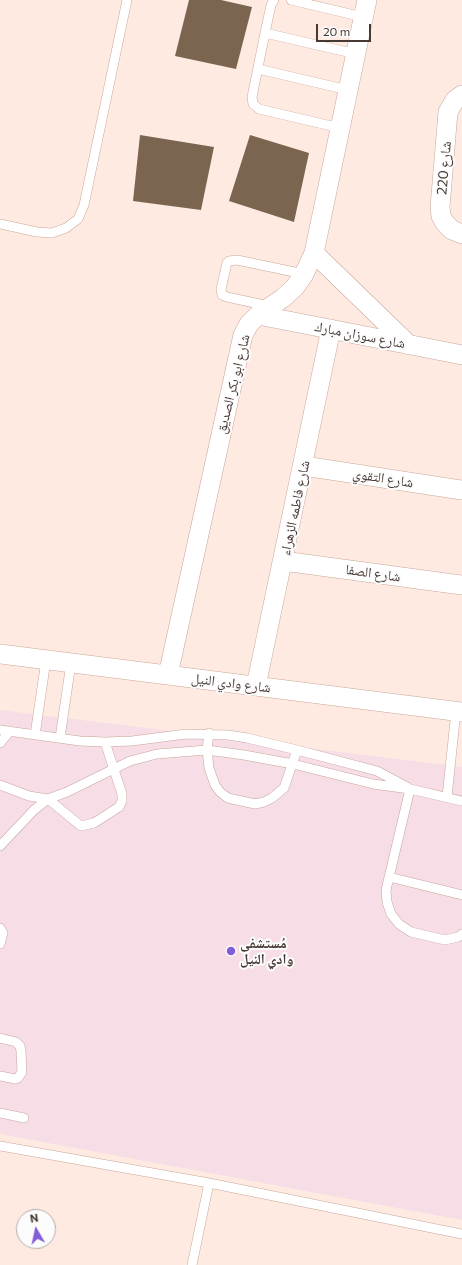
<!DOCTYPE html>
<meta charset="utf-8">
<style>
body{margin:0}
#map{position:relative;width:462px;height:1265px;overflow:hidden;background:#ffeae1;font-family:Commissioner,sans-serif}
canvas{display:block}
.north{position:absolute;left:16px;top:1209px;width:40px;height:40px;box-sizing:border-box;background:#fcfcfc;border:1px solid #b3aeac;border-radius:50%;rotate:351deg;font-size:11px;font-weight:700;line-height:16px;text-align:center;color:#463833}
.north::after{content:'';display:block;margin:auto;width:14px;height:18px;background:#835dd8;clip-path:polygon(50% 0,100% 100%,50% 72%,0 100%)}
.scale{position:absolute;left:316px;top:24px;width:55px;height:18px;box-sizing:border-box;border:2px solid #463833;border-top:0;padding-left:5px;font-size:12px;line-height:14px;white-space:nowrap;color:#463833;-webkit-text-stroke:3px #fcfcfc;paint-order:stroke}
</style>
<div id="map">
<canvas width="462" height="1265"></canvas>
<div class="north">N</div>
<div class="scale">20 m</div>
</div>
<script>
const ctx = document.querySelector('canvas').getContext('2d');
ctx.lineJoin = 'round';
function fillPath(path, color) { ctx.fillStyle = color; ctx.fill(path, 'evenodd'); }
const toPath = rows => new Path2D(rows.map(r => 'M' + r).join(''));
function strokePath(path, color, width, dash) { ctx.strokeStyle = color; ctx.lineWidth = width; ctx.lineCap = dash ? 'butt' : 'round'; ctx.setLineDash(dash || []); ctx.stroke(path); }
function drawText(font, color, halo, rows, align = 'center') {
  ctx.font = font + ' Commissioner,"Noto Naskh Arabic",sans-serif'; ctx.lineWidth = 4; ctx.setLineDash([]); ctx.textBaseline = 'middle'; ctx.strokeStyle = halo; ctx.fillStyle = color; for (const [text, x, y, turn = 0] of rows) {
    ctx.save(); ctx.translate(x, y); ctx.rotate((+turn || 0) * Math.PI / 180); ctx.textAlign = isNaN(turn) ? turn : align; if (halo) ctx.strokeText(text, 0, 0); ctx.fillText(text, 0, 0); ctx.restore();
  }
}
fillPath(toPath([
 [0,710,462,767,462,1220,0,1134]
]), '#f6dde6');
fillPath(toPath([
 [189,0,221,0,252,7,236,69,175,56],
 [140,135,214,147,201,210,133,201],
 [250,135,309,153,294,222,229,201]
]), '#7c6550');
const lane = toPath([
 [274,0,271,5,265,33,252,97,253,104,259,109,340,128],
 [291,0,363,17],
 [265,33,356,54],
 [258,69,348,90],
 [0,224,37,232,52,233,66,228,78,219,84,205,127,0],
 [269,306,227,297,222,295,221,289,227,263,229,261,237,260,304,274],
 [0,730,80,741,105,742,132,741,186,734,228,735,247,738,297,750,377,771,407,787],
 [209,733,207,750,209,768,215,785,220,792,228,798,255,804,264,802,272,798,284,788,297,750],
 [35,735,46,660],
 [60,738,71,663],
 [0,743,10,731],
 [0,785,29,796,48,799,67,792,130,761,157,754,207,750,244,755,293,764,373,784,410,789,462,801],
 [410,789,386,890,387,902,391,914,399,924,411,932,445,940,458,937,462,934],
 [447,797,456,711],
 [0,846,34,810,48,799,81,826,94,823,119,807,122,801,122,794,105,742],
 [389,877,462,895],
 [0,928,3,933,0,944],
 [0,1038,16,1042,20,1046,21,1051,22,1072,18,1078,15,1079,0,1076],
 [0,1113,24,1118],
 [0,1146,209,1183,462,1234],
 [192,1265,209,1183]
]);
const street = toPath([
 [462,95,455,100,448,112,440,207,441,216,445,223,452,230,462,234],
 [314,253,409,345],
 [258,315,462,355],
 [304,466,462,490],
 [283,561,462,585],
 [0,654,462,712],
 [168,675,243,335,249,324,258,315,283,298,295,287,304,274,314,253,367,0],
 [256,686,331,329]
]);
strokePath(lane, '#c7a699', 10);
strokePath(street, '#c7a699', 20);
strokePath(lane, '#fff', 9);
strokePath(street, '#fff', 19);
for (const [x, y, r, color] of [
 [231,951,5,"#835dd8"]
]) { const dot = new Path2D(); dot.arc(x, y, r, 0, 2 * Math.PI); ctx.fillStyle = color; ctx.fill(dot); strokePath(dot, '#fcfcfc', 1.5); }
drawText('14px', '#463833', '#fcfcfc', [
 ["شارع 220",444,168,-85],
 ["شارع سوزان مبارك",360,335,11],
 ["شارع ابو بكر الصديق",233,384,-76],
 ["شارع التقوي",383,478,9],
 ["شارع فاطمه الزهراء",295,508,-78],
 ["شارع الصفا",373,573,8],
 ["شارع وادي النيل",231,683,7]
]);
drawText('bold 14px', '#463833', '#fcfcfc', [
 ["مُستشفى",240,943],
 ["وادي النيل",240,959]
], 'left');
</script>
